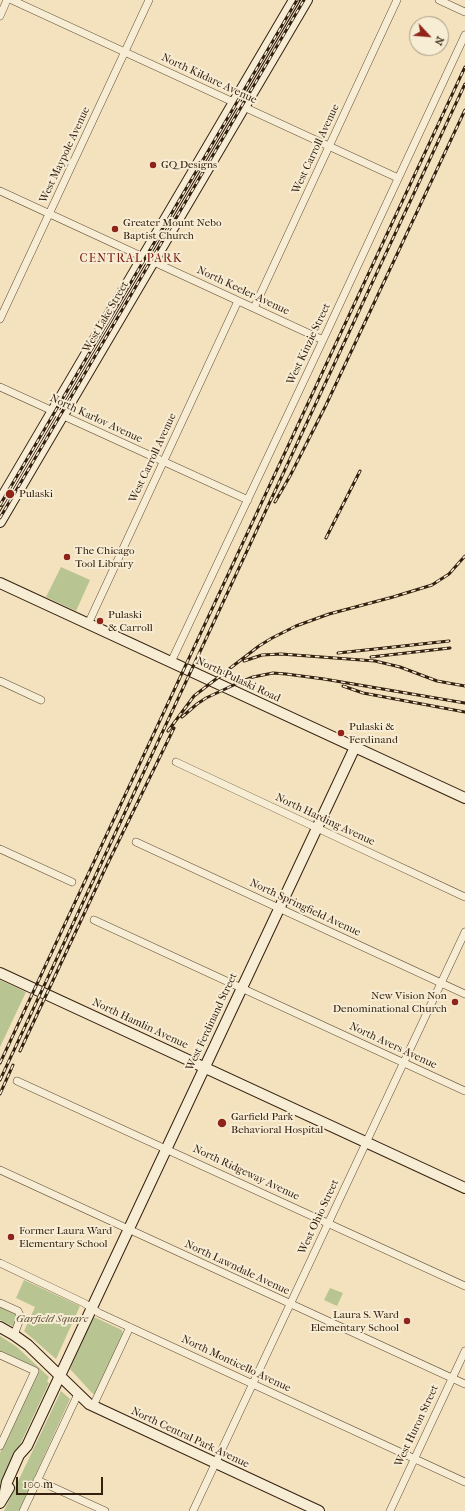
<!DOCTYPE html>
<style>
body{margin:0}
#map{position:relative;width:465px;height:1511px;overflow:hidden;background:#f3e2bd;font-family:"IM FELL French Canon",serif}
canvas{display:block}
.north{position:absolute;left:409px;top:16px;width:40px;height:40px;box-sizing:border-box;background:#f7ecd4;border:1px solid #a99a85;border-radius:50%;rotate:116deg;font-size:11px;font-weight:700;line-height:16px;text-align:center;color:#34200f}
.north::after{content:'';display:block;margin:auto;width:14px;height:18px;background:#8f2418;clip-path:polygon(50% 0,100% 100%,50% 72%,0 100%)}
.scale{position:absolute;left:16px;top:1477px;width:87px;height:18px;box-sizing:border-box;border:2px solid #34200f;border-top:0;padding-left:5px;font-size:12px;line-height:14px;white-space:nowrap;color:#34200f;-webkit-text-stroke:3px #f7ecd4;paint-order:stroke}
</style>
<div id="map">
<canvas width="465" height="1511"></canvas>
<div class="north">N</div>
<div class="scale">100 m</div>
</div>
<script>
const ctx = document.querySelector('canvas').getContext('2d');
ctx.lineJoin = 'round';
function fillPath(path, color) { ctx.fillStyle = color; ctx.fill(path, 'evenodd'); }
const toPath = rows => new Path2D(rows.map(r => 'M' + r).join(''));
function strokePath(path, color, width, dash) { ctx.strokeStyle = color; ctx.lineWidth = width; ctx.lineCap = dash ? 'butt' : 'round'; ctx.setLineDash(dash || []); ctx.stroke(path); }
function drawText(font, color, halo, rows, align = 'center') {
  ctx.font = font + ' "IM FELL French Canon",serif'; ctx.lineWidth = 4; ctx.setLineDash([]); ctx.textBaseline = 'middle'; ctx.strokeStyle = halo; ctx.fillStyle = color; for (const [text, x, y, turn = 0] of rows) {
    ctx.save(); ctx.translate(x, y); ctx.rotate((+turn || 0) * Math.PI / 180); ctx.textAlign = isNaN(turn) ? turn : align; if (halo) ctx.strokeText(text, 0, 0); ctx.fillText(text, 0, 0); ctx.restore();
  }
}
fillPath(toPath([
 [61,567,90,580,76,611,46,597],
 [0,980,26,992,0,1047],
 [24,1280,80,1306,56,1359,24,1331,35,1307,16,1298],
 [330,1288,343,1293,337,1306,324,1300],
 [0,1306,16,1313,19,1317,14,1327,0,1320],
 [94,1317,122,1330,123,1335,96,1393,93,1394,70,1369,90,1321],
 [0,1336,17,1347,34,1363,49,1377,47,1381,49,1383,0,1487,0,1453,37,1372,0,1352],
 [61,1391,70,1399,19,1511,4,1511]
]), '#b9c493');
const street = toPath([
 [12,0,398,178],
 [439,0,465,12],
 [0,16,7,0],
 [0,191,323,340],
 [254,308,397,0],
 [0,319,149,0],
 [0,387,248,500],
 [88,624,238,301],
 [171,662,323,340,465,35],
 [0,681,41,700],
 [176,762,317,828,465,897],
 [136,842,465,994],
 [0,849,72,882],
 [94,920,465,1091],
 [17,1081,465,1286],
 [0,1170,465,1384],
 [0,1263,84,1303,99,1313,465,1482],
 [0,1303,18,1311,20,1315,20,1319,14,1335],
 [0,1355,35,1371,0,1446],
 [93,1406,130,1327],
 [37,1480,105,1511],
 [23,1511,78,1394],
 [193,1511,465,932],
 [390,1511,465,1351]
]);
const secondary = toPath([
 [0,501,294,0],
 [0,522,307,0],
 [0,583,465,798],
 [0,973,465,1188],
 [0,1327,14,1335,28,1345,89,1404,319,1511],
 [5,1492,7,1482,19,1455,27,1446,355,747],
 [0,1503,9,1488]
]);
strokePath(street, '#64503a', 8);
strokePath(secondary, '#34200f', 12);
strokePath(street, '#f7ecd4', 7);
strokePath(secondary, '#f7ecd4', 10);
const rail = toPath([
 [275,502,290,476,326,405,465,110],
 [0,505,297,0],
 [0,518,304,0],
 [326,538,360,471],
 [338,653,449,641],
 [371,657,450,648],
 [244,661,262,655,281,654,375,661,400,667,437,681,465,686],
 [343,686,363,693,465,712],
 [182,717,197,704,206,698,238,683,253,677,273,673,286,674,324,679,465,703],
 [168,731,194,696,259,646,272,638,296,626,329,614,393,597,432,585,449,574,465,556],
 [20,1051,105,869,174,728],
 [0,1063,465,67],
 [0,1080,465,84],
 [0,1094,13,1065]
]);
strokePath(rail, '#34200f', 3);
strokePath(rail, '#f7ecd4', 1.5, [4.5]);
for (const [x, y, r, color] of [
 [153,165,4,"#8f2418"],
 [115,229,4,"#8f2418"],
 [10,494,5,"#8f2418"],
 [67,557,4,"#8f2418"],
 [100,621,4,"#8f2418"],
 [341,733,4,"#8f2418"],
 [455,1002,4,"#8f2418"],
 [222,1123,5,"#8f2418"],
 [11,1237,4,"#8f2418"],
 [407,1321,4,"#8f2418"]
]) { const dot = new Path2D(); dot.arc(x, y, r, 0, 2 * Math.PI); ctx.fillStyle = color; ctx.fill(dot); strokePath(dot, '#f7ecd4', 1.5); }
drawText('11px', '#34200f', '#f7ecd4', [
 ["North Kildare Avenue",209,79,25],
 ["West Carroll Avenue",316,149,-65],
 ["West Maypole Avenue",65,155,-65],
 ["North Keeler Avenue",243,291,25],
 ["West Lake Street",106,317,-60],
 ["West Kinzie Street",309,344,-65],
 ["North Karlov Avenue",96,419,25],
 ["West Carroll Avenue",153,458,-65],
 ["North Pulaski Road",238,680,25],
 ["North Harding Avenue",325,820,25],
 ["North Springfield Avenue",305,908,25],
 ["West Ferdinand Street",212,1022,-65],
 ["North Hamlin Avenue",140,1024,25],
 ["North Avers Avenue",393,1046,25],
 ["North Ridgeway Avenue",246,1173,25],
 ["West Ohio Street",319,1217,-65],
 ["North Lawndale Avenue",237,1268,25],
 ["North Monticello Avenue",236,1364,25],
 ["West Huron Street",417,1426,-65],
 ["North Central Park Avenue",190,1438,25]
]);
drawText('11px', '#34200f', '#f7ecd4', [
 ["GQ Designs",161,165],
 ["Greater Mount Nebo",123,223],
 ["Baptist Church",123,236],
 ["Pulaski",19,494],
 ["The Chicago",75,551],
 ["Tool Library",75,564],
 ["Pulaski",108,615],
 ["& Carroll",108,628],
 ["Pulaski &",349,727],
 ["Ferdinand",349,740],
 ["New Vision Non",447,996,"right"],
 ["Denominational Church",447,1009,"right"],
 ["Garfield Park",231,1117],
 ["Behavioral Hospital",231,1130],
 ["Former Laura Ward",19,1231],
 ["Elementary School",19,1244],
 ["Laura S. Ward",399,1315,"right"],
 ["Elementary School",399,1328,"right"]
], 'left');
drawText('italic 11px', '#5c5137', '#f7ecd4', [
 ["Garfield Square",52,1319]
]);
ctx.letterSpacing = '1px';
drawText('12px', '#7a1f14', '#f7ecd4', [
 ["CENTRAL PARK",131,259]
]);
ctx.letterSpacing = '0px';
</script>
